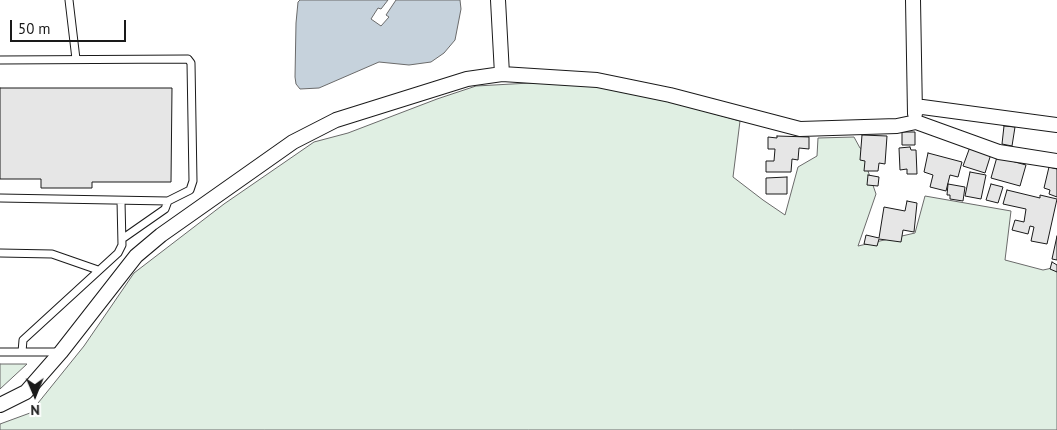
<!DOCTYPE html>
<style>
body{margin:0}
#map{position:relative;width:1057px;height:430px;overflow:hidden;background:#fff;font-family:"PT Sans",sans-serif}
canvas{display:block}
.north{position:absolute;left:10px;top:370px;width:50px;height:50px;-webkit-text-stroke:4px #fff;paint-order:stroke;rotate:179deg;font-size:14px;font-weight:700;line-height:20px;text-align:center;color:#1a1a1a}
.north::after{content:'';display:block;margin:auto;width:18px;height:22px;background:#1a1a1a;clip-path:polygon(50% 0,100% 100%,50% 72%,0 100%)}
.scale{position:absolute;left:10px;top:20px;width:116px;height:22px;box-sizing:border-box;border:2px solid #1a1a1a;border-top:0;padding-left:6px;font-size:15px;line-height:18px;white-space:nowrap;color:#1a1a1a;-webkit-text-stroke:4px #fff;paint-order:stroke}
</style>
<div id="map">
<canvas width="1057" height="430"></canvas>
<div class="north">N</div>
<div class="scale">50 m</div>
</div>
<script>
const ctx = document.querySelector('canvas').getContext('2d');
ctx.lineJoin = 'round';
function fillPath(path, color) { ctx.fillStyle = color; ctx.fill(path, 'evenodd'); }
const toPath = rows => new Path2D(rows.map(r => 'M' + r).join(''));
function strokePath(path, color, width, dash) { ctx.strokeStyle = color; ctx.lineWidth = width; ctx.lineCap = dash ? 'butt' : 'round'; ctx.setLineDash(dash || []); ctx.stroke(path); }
const green = toPath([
 [530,83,559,83,626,89,740,121,733,177,763,200,785,215,798,167,817,156,818,138,854,137,860,148,871,154,868,171,876,194,858,246,915,233,925,196,1011,211,1005,260,1043,270,1057,267,1057,430,0,430,0,424,30,413,84,346,134,273,224,204,314,142,348,133,437,99,476,86,530,83],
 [0,364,27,364,0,389,0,364]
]);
fillPath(green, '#e0efe3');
strokePath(green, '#6a6a6a', 1);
const water = toPath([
 [300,0,388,0,381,9,378,8,371,19,381,26,389,17,386,15,396,0,460,0,461,9,455,40,444,53,431,62,409,65,379,62,319,88,300,89,296,84,295,77,296,23,298,2,300,0]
]);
fillPath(water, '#c6d2dc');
strokePath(water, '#6a6a6a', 1);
const building = toPath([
 [0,88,172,88,171,182,92,182,92,188,41,188,41,179,0,179,0,88],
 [1004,126,1015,127,1012,146,1002,144,1004,126],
 [902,132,915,132,915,145,902,145,902,132],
 [862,135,887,136,885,164,879,163,878,171,864,171,865,161,860,160,862,135],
 [777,136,809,137,809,149,799,148,798,160,792,159,791,172,766,172,766,161,774,161,775,149,768,149,768,137,777,138,777,136],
 [910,147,911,150,916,150,917,174,907,174,907,169,900,170,899,148,910,147],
 [970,147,991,154,985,173,963,166,970,147],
 [928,153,962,162,958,177,950,175,946,191,930,187,933,175,924,172,928,153],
 [997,157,1026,165,1020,186,991,178,997,157],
 [1049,167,1057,169,1057,197,1049,194,1050,190,1044,188,1049,167],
 [970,172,986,175,981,199,965,196,970,172],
 [868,175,879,177,878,186,867,185,868,175],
 [787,177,787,194,766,194,766,178,787,177],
 [948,184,965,187,963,201,950,199,950,195,947,195,948,184],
 [991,184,1003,187,998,203,986,200,991,184],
 [1007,190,1040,198,1040,195,1057,199,1047,244,1031,241,1034,227,1030,226,1028,234,1012,230,1015,220,1024,222,1026,209,1003,204,1007,190],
 [907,201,917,203,914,232,903,230,901,242,879,239,877,246,864,244,866,235,879,238,884,207,905,211,907,201],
 [1057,236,1057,260,1052,259,1057,236],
 [1052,262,1057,265,1057,272,1050,269,1052,262]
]);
fillPath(building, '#e6e6e6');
strokePath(building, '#1a1a1a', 1);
const service = toPath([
 [69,0,76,59],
 [0,60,188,59,191,63,193,181,190,190,168,201,0,198],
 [122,239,165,209,168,201],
 [0,253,52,254,98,270],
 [0,352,61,352],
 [22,352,23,340,118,253,122,245,121,201]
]);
const minor = toPath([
 [498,0,502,74],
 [913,0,915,114],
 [915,106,1057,125],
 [0,405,26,392,61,352,136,256,161,235,293,142,336,120,467,79,502,74,597,80,670,95,800,129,897,126,916,122,999,152,1057,161]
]);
strokePath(service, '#1a1a1a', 9);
strokePath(minor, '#1a1a1a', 16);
strokePath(service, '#fff', 7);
strokePath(minor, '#fff', 14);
</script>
